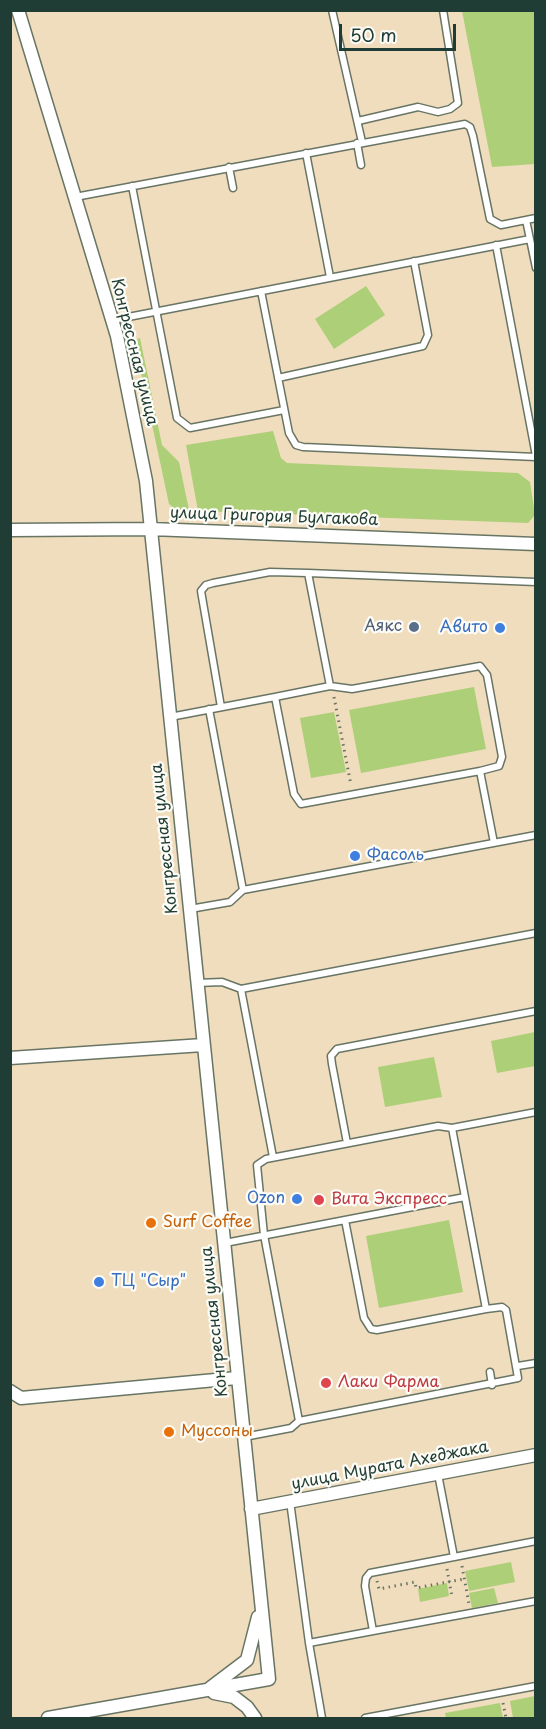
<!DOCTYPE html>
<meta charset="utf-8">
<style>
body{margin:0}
#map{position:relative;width:546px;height:1729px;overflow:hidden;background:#f0ddbe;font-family:"Playpen Sans",sans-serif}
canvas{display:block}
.frame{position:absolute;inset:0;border:12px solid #1f3d34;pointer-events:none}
.scale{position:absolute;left:339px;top:24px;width:117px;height:27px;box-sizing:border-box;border:3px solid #1f3d34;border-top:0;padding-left:8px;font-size:18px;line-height:21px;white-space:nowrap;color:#1f3d34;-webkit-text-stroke:4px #fdfcf7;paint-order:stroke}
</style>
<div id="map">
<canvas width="546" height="1729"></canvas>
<div class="frame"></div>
<div class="scale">50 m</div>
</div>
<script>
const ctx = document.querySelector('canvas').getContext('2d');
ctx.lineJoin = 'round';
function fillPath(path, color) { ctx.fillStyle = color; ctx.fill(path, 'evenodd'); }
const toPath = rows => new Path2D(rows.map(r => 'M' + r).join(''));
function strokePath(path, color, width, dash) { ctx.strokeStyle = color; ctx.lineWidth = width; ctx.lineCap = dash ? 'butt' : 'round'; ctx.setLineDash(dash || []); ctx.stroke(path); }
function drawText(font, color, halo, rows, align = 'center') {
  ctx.font = font + ' "Playpen Sans",sans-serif'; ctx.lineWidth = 4.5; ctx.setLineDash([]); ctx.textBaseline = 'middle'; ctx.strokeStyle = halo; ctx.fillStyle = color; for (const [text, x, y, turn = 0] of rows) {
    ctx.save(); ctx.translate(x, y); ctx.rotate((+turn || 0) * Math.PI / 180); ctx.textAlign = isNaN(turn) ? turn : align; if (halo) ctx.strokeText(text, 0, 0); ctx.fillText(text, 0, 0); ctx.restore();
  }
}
fillPath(toPath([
 [462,11,535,11,535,164,492,167],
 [366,286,385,315,334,349,315,319],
 [140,338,162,445,179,462,189,510,176,510,169,504,134,340],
 [273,431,281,458,287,463,518,473,530,482,535,515,528,523,198,511,186,445],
 [474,687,486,749,361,773,349,710],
 [334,712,346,772,311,778,300,718],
 [535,1032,535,1066,497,1073,491,1041],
 [434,1057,442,1097,385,1107,378,1067],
 [449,1220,463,1292,379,1308,366,1236],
 [511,1562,515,1582,469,1591,465,1571],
 [447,1583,449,1596,420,1602,418,1589],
 [494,1588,498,1603,472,1608,469,1593],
 [535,1696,535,1718,513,1718,510,1701],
 [500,1703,503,1718,446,1718,445,1713]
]), '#adcf77');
const service = toPath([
 [332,10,362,142],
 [358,121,418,107,438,112,450,109,458,103,443,10],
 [357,143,361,165],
 [306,153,330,277],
 [229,167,233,188],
 [132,186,177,418,190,428,284,410],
 [75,197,465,124,470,127,473,136,490,219,501,225,536,218],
 [526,220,536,268],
 [496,245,536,456],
 [261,291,289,433,296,445,303,447,536,457],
 [118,319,530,239],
 [278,378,423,346,428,335,414,261],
 [308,573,536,582],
 [221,707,201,591,206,585,213,583,270,572,308,573,330,686],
 [209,709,243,890],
 [170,717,275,697],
 [480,771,499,766,502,757,487,675,480,666,352,689,330,686,275,697,294,794,301,804,480,771,494,843],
 [190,909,230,902,243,890,536,835],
 [197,983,222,982,241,989,273,1157],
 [241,989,536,933],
 [452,1128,536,1112],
 [347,1143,332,1064,331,1056,337,1049,536,1011],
 [465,1197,345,1220,364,1318,371,1329,377,1330,486,1309],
 [225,1243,345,1220],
 [518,1366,536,1363],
 [490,1372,492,1385],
 [244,1437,291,1428,299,1421,518,1378,506,1310,502,1307,486,1309,452,1128,438,1126,266,1159,257,1165,264,1235,299,1421],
 [290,1501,309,1643,373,1631,365,1586,366,1578,370,1573,454,1557,438,1474],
 [454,1557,536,1541],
 [373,1631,536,1601],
 [309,1643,322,1718],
 [365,1718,536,1686]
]);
const minor = toPath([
 [18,10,117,336,146,481,269,1679,48,1718],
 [10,530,151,529,536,544],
 [10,1058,203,1045],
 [10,1391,21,1398,237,1378],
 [251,1509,536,1455],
 [210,1688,247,1660,258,1617],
 [214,1693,234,1697,247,1707,255,1718]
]);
strokePath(service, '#687564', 9);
strokePath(minor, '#687564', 15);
strokePath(toPath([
 [334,697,351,785],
 [462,1566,469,1604],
 [447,1569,452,1597],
 [377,1581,379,1589,415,1582,416,1588,464,1579],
 [503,1703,506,1718]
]), '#687564', 3, [1.5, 4.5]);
strokePath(service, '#fff', 6);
strokePath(minor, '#fff', 12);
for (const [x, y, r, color] of [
 [414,627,6,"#5c6f8a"],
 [500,628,6,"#3f7fe0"],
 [355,856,6,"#3f7fe0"],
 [297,1199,6,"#3f7fe0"],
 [319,1200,6,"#e0444e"],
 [151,1223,6,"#e8710a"],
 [99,1282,6,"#3f7fe0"],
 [326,1383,6,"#e0444e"],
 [169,1432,6,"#e8710a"]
]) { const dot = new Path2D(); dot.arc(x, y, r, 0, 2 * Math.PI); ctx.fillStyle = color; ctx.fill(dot); strokePath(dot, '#fdfcf7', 2); }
drawText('16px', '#1f3d34', '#fdfcf7', [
 ["Конгрессная улица",134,352,76],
 ["улица Григория Булгакова",274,517,2],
 ["Конгрессная улица",165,839,-96],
 ["Конгрессная улица",215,1322,-96],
 ["улица Мурата Ахеджака",390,1466,-11]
]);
drawText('16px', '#4e5e75', '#fdfcf7', [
 ["Аякс",402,627]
], 'right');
drawText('16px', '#366cbe', '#fdfcf7', [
 ["Авито",488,628],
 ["Фасоль",367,856,"left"],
 ["Ozon",285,1199],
 ["ТЦ \"Сыр\"",111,1282,"left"]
], 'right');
drawText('16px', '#be3a42', '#fdfcf7', [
 ["Вита Экспресс",331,1200],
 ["Лаки Фарма",338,1383]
], 'left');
drawText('16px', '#c56008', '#fdfcf7', [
 ["Surf Coffee",163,1223],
 ["Муссоны",181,1432]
], 'left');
</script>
